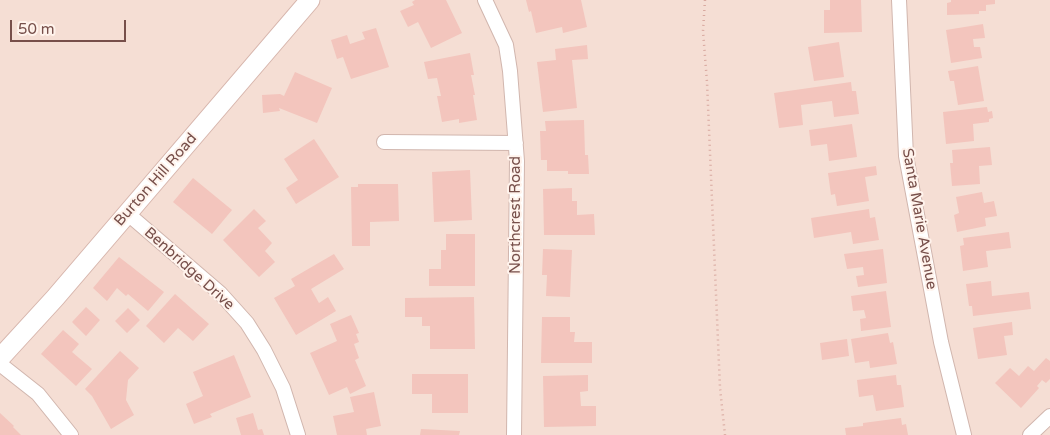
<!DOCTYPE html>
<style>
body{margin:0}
#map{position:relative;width:1050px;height:435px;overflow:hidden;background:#fdeee6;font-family:"Varela Round",sans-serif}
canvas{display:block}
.scale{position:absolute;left:10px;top:20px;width:116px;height:22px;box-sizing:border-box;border:2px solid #774f4a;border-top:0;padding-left:6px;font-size:15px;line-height:18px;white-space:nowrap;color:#774f4a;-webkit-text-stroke:4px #fff3ec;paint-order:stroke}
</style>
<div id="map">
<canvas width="1050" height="435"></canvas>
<div class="scale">50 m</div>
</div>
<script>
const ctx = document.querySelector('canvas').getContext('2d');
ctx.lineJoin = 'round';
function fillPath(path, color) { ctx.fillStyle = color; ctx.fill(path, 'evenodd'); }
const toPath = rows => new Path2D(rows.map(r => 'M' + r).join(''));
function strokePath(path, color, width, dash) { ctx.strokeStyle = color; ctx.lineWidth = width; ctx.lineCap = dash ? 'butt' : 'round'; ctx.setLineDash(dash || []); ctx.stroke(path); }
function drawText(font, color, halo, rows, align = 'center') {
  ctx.font = font + ' "Varela Round",sans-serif'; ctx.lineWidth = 4; ctx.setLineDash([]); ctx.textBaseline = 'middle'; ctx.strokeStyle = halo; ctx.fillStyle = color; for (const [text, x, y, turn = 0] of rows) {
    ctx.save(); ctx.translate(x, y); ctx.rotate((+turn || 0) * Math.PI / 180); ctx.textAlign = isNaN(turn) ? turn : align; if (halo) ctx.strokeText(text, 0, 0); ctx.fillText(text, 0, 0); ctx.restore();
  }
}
fillPath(toPath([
 [0,0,1050,0,1050,435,0,435]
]), '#f5ded4');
fillPath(toPath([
 [415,0,446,0,462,33,431,48,418,22,408,27,400,11,414,5,412,2],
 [526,0,581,0,587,27,563,33,562,27,536,33,531,11,529,12],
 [830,0,861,0,862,32,824,33,824,10,830,10],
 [951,0,995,0,995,4,986,5,986,11,979,11,979,14,947,15,947,3,951,2],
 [983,24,985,38,973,39,974,47,980,47,982,58,951,63,946,30],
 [376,28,389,67,351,79,343,57,337,59,331,40,347,35,350,44,365,39,362,32],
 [839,42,844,77,814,81,808,47],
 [587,45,588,59,572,60,577,108,543,112,537,62,556,60,555,49],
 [470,53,474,75,471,75,475,95,473,95,477,120,459,123,459,119,442,122,437,96,441,96,437,78,428,79,424,62],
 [978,66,984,101,958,105,954,81,950,81,948,71],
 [295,72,332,88,317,123,279,108,280,111,263,113,262,95,280,94,284,96],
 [851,82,852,91,856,91,859,114,834,117,832,101,801,105,803,125,779,128,774,93],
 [987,107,988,112,992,111,993,118,989,119,989,122,973,124,974,141,946,144,943,112],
 [584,120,585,155,588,155,589,174,568,174,568,171,547,171,547,160,541,160,540,131,546,131,545,121],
 [852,124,857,157,829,161,827,144,811,146,809,130],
 [314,139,339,177,296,204,286,188,298,180,284,159],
 [990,147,992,165,979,166,980,184,952,186,950,163,953,163,952,150],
 [876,166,877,175,865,177,869,201,837,206,835,194,831,195,828,173],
 [470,170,472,220,434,222,432,172],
 [193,178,232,210,212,234,173,202],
 [358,184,398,184,399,221,370,222,370,246,352,246,351,187,358,187],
 [572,188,572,201,577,201,577,215,594,214,595,235,544,235,543,189],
 [982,192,984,203,994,201,997,216,985,218,986,226,957,232,954,215,959,213,956,197],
 [254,209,266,221,258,228,272,243,265,251,275,262,259,277,223,240],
 [869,209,870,218,875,217,879,240,853,244,851,232,814,238,811,218],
 [1009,232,1011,248,986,251,988,267,963,271,960,246,964,245,963,238],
 [446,234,475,234,475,286,429,286,429,269,441,269,441,250,446,250],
 [543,249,572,250,570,297,546,296,547,275,542,275],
 [883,249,887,283,858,287,856,276,864,275,863,267,847,269,844,254],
 [334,254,344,269,311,289,319,303,328,297,336,311,296,335,274,298,295,286,291,279],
 [119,257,164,292,148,311,128,294,126,296,117,288,107,301,93,288],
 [991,281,992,296,1029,292,1031,309,973,316,972,306,969,306,966,284],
 [886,291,891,327,861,331,860,319,866,318,864,310,853,311,851,296],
 [175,294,209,324,193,341,178,328,164,343,146,326],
 [474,297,475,349,430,349,430,326,422,326,422,317,405,317,405,298],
 [86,307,100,320,86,336,72,322],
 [128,308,140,320,127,333,115,321],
 [351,315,359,333,356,334,359,342,354,344,359,358,355,360,366,386,350,394,347,387,329,395,310,353,337,341,330,324],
 [542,317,570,317,570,332,575,332,574,342,592,342,592,363,541,363],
 [1012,322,1013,335,1004,336,1007,355,978,359,973,328],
 [63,330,79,344,72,352,92,369,76,386,41,354],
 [888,333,890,343,893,342,897,364,870,368,869,361,855,363,851,339],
 [847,339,849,356,822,360,820,343],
 [120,351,139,368,128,380,126,400,134,415,111,429,92,396,85,389],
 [234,355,251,397,210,414,212,417,194,424,186,404,203,396,193,372],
 [1046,358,1050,361,1050,379,1046,383,1042,380,1037,386,1039,388,1021,408,995,383,1010,368,1019,376,1028,366,1034,371],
 [412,374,468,374,468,413,432,413,432,394,412,394],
 [588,375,588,391,580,392,581,406,596,406,596,426,544,427,543,376],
 [896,375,897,385,901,385,904,407,876,411,873,395,859,397,857,380],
 [374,392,381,426,366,429,367,435,337,435,333,416,354,412,350,397],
 [0,413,14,426,13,427,21,435,0,435],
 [253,413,258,430,262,429,264,435,241,435,236,418],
 [901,418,902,425,906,424,908,435,846,435,845,428,863,426,863,423],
 [421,429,460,431,459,435,420,435]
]), '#f3c5bd');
const street = toPath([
 [485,0,506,45,510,71,517,161,514,435],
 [899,0,906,156,941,342,964,435],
 [384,142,516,143],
 [128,214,220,293,247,323,264,350,283,388,298,435],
 [0,364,38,394,71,435],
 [1030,435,1050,416]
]);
const secondary = toPath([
 [0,358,55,298,310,0]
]);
strokePath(street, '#d1b6ae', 16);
strokePath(secondary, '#d7b6ad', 21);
strokePath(toPath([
 [705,0,703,31,707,82,720,388,725,435]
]), '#d8a89f', 2.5, [1, 4]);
strokePath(street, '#fff', 14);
strokePath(secondary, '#fff', 19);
drawText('15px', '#774f4a', '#fff3ec', [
 ["Burton Hill Road",156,180,-49],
 ["Northcrest Road",516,215,-90],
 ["Santa Marie Avenue",919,219,80],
 ["Benbridge Drive",189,269,42]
]);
</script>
